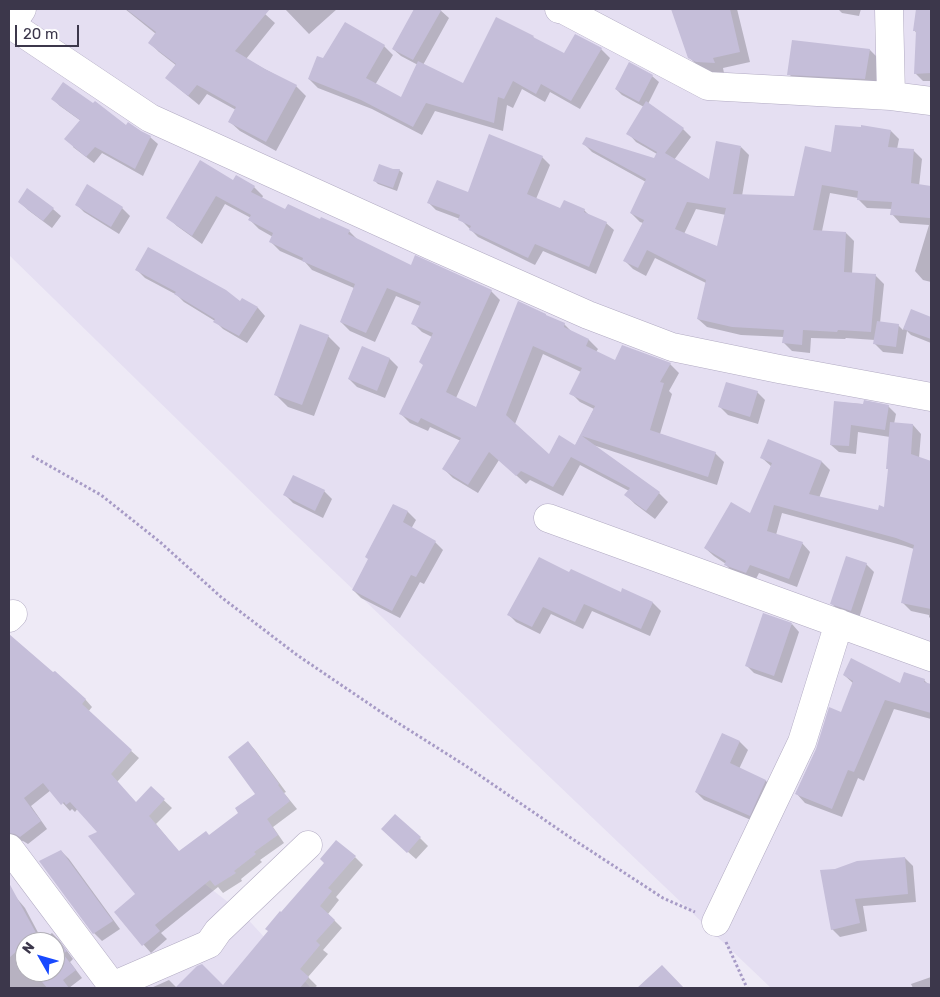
<!DOCTYPE html>
<style>
body{margin:0}
#map{position:relative;width:940px;height:997px;overflow:hidden;background:#eeeaf6;font-family:Rubik,sans-serif}
canvas{display:block}
.frame{position:absolute;inset:0;border:10px solid #3c374b;pointer-events:none}
.north{position:absolute;left:15px;top:932px;width:50px;height:50px;box-sizing:border-box;background:#fff;border:1px solid #b1afb7;border-radius:50%;rotate:308deg;font-size:14px;font-weight:700;line-height:20px;text-align:center;color:#3c374b}
.north::after{content:'';display:block;margin:auto;width:18px;height:22px;background:#1849ff;clip-path:polygon(50% 0,100% 100%,50% 72%,0 100%)}
.scale{position:absolute;left:15px;top:25px;width:64px;height:22px;box-sizing:border-box;border:2px solid #3c374b;border-top:0;padding-left:6px;font-size:15px;line-height:18px;white-space:nowrap;color:#3c374b;-webkit-text-stroke:4px #fff;paint-order:stroke}
</style>
<div id="map">
<canvas width="940" height="997"></canvas>
<div class="frame"></div>
<div class="north">N</div>
<div class="scale">20 m</div>
</div>
<script>
const ctx = document.querySelector('canvas').getContext('2d');
ctx.lineJoin = 'round';
function fillPath(path, color) { ctx.fillStyle = color; ctx.fill(path, 'evenodd'); }
const toPath = rows => new Path2D(rows.map(r => 'M' + r).join(''));
function strokePath(path, color, width, dash) { ctx.strokeStyle = color; ctx.lineWidth = width; ctx.lineCap = dash ? 'butt' : 'round'; ctx.setLineDash(dash || []); ctx.stroke(path); }
fillPath(toPath([
 [9,9,931,9,931,988,771,988,275,515,9,255],
 [9,731,242,913,311,988,9,988],
 [25,942,55,942,55,972,25,972]
]), '#e5dff2');
fillPath(toPath([
 [125,9,206,9,215,16,223,9,260,9,265,14,275,23,246,59,296,86,306,96,276,151,240,131,230,122,236,110,207,94,199,105,177,87,167,78,177,66,159,52,150,43,156,34],
 [285,9,337,9,309,34],
 [415,9,439,9,449,18,423,65,463,84,533,37,537,41,564,55,601,49,610,58,580,109,550,92,545,102,522,89,513,108,507,105,503,131,435,111,422,135,372,109,318,88,309,79,323,60,384,46,393,55,375,85,401,99,418,65,401,56,393,49],
 [673,9,737,9,750,62,723,68,724,73,708,72,700,68,689,57],
 [838,9,861,9,859,16,842,13],
 [917,9,931,9,931,81,923,81,915,73,917,34,915,31],
 [870,50,882,62,876,90,801,86,789,74],
 [652,76,659,82,648,104,683,129,691,137,674,160,710,181,741,147,749,155,742,196,795,197,832,153,891,131,899,139,897,149,913,150,922,159,919,186,931,187,931,282,923,280,915,271,929,225,900,223,892,214,892,209,867,208,858,199,858,198,830,193,822,231,846,233,854,241,852,274,875,275,884,284,880,323,898,325,903,330,912,311,931,319,931,343,911,335,907,331,903,354,883,352,875,344,875,340,846,338,845,339,811,338,810,353,792,351,784,343,784,337,741,335,707,327,698,319,706,283,655,258,646,276,633,269,625,261,643,223,640,222,631,213,646,182,592,152,584,144,655,160,657,154,636,142,628,133,644,107,622,95,616,89],
 [696,209,726,215,718,247,684,234],
 [53,99,150,137,158,144,143,176,102,153,94,163,73,147,81,121,60,106],
 [490,136,542,157,550,165,536,199,561,210,584,210,590,216,606,223,614,230,596,274,543,251,535,265,478,237,460,219,436,210,429,203,469,193],
 [393,170,399,170,403,173,397,191,378,184,375,181],
 [234,182,254,187,263,196,262,198,286,211,321,221,349,231,358,240,412,267,491,291,500,300,456,398,477,408,549,318,564,324,572,332,589,340,598,349,596,352,615,362,670,364,679,373,669,391,672,394,660,434,715,453,724,462,717,485,593,445,659,493,668,502,655,519,635,504,626,495,629,491,580,465,563,496,530,480,526,484,499,460,478,493,453,478,444,469,461,441,430,427,428,431,410,423,401,414,424,366,432,337,422,332,413,323,420,306,396,296,375,342,350,331,341,322,354,288,312,270,305,262,280,251,271,242,273,237,259,229,250,220,251,218,225,204,202,244,177,226,168,217],
 [543,354,581,372,571,393,580,402,594,409,575,446,550,456,515,424],
 [20,202,53,209,61,216,52,228,28,210],
 [76,204,122,208,130,216,119,234,84,212],
 [137,270,241,303,242,300,258,308,265,316,247,343,223,329,215,321,184,302,177,295,145,278],
 [328,336,340,348,314,416,288,407,276,395],
 [362,348,390,359,398,367,385,398,357,387,349,379],
 [757,392,765,400,758,424,728,415,720,407],
 [835,402,888,406,896,414,894,424,913,425,921,434,919,458,931,462,931,619,929,617,929,615,911,611,903,603,914,549,905,546,782,513,776,535,802,543,810,552,797,587,759,573,755,581,734,573,726,565,726,564,714,556,705,548,751,514,772,467,762,458,822,462,830,470,819,498,879,512,885,508,889,470,888,469,890,437,858,432,856,454,839,452,831,445],
 [324,491,332,499,323,518,293,503,285,495],
 [393,505,408,512,416,520,411,529,435,542,443,550,424,584,420,582,400,618,361,598,353,590,369,560],
 [866,564,874,572,859,618,839,611,831,603],
 [570,573,621,594,623,590,653,603,661,611,650,636,592,611,583,629,551,614,540,634,516,622,508,614],
 [792,624,799,632,782,683,754,673,746,665],
 [9,666,11,668,85,699,92,707,88,712,139,758,117,782,137,804,151,788,172,808,156,824,179,852,210,836,240,813,257,794,248,742,255,750,286,792,284,793,297,809,273,827,284,843,260,860,262,862,241,879,242,881,223,893,218,887,161,933,167,939,151,953,115,912,137,894,100,832,78,808,75,812,72,809,70,811,51,790,31,806,47,829,28,844,23,841,16,840,9,842],
 [844,675,901,685,924,680,929,685,931,685,931,719,894,709,864,781,858,778,842,817,805,803,796,793,842,714,854,684],
 [723,734,740,742,748,750,739,769,766,781,774,789,758,823,704,800,696,792],
 [391,837,420,838,428,846,416,859],
 [61,851,69,859,120,929,102,941,94,933],
 [355,857,363,865,336,897,339,900,328,914,342,928,323,950,328,954,308,977,317,986,314,988,151,988,169,980,177,988,223,987],
 [905,858,913,866,916,902,863,906,867,931,840,937,832,929,835,871],
 [9,889,25,908,42,940,52,933,59,940,73,959,70,962,82,978,69,988,9,988],
 [25,942,55,942,55,972,25,972],
 [931,977,931,988,913,988,911,984]
]), '#0003');
fillPath(toPath([
 [126,9,270,9,235,51,265,69,297,85,266,142,228,122,236,107,197,85,188,96,165,78,176,64,148,43,156,32],
 [414,9,442,9,413,60,392,49],
 [671,9,730,9,740,52,713,58,715,63,696,62,688,58],
 [916,9,931,9,931,73,914,74,916,31,913,31],
 [496,17,534,36,533,37,564,53,575,34,602,48,571,101,541,84,536,94,513,81,504,99,498,97,494,123,426,103,413,127,361,100,308,79,317,56,323,58,345,22,385,45,366,78,401,97,418,61,463,83],
 [792,40,870,49,865,79,787,75],
 [629,62,653,75,639,102,615,89],
 [63,82,93,103,95,101,126,125,128,122,141,131,151,136,135,169,95,147,86,157,64,139,80,120,51,99],
 [646,101,684,128,665,153,709,179,716,141,741,146,733,194,794,196,805,146,831,152,835,125,861,127,861,125,891,130,888,147,914,149,911,183,931,186,930,218,890,215,892,202,857,200,858,191,822,185,813,230,846,232,844,272,876,274,871,332,838,330,837,332,803,330,802,345,782,343,784,330,732,327,697,319,706,280,647,250,638,268,623,261,644,220,630,213,646,179,582,144,586,137,654,158,657,152,626,134],
 [687,202,726,208,717,246,675,229],
 [489,134,543,156,527,194,560,208,564,200,585,209,584,212,607,222,589,267,535,244,528,258,469,230,471,226,458,220,460,215,427,203,437,180,468,192],
 [200,160,233,180,236,175,255,186,251,192,285,209,288,204,320,219,321,217,350,230,348,234,411,265,415,255,492,290,446,392,476,407,518,301,546,314,546,315,565,323,564,327,589,339,586,346,615,360,622,345,671,363,660,382,664,383,650,430,716,452,708,477,582,436,660,492,646,511,624,495,630,488,571,457,553,487,521,471,516,476,489,452,468,485,442,469,461,438,421,418,418,423,399,414,423,365,419,362,433,333,411,324,421,302,387,288,366,333,340,322,355,284,302,261,303,258,269,242,273,233,248,220,251,215,216,196,192,236,166,218],
 [533,346,582,368,569,394,595,406,575,445,559,435,549,454,506,415],
 [379,164,393,169,400,169,393,188,373,181],
 [87,184,123,207,111,227,75,205],
 [27,188,54,208,43,221,18,202],
 [148,247,226,290,240,301,242,298,258,307,239,336,213,322,215,319,174,294,176,292,135,270],
 [911,309,931,317,931,339,903,329],
 [877,321,899,324,896,347,873,344],
 [300,324,329,335,302,405,274,395],
 [362,346,390,358,377,391,348,379],
 [726,382,758,391,750,417,718,407],
 [864,400,889,405,885,430,851,425,849,446,830,445,834,401,863,404],
 [890,422,913,424,911,454,931,461,931,609,901,603,914,545,896,538,774,505,767,531,803,542,789,579,750,565,746,573,724,565,726,561,704,548,731,502,750,513,772,463,760,458,768,439,822,461,809,494,878,510,879,505,884,507,888,469,886,469],
 [293,475,325,490,315,511,283,495],
 [393,504,408,511,403,522,436,541,416,577,411,575,392,611,352,590,368,559,365,557],
 [846,556,867,563,851,611,830,604],
 [539,557,569,572,571,569,621,592,622,588,653,602,641,629,584,604,575,622,543,607,532,627,507,615],
 [763,613,792,623,774,676,745,666],
 [9,634,53,672,55,671,86,699,82,704,132,750,111,774,136,802,151,786,165,799,149,816,179,851,206,831,209,835,238,813,235,808,255,794,228,757,248,741,279,784,278,785,290,801,267,819,278,835,254,852,256,854,234,871,236,873,215,886,210,880,155,925,160,931,142,946,114,912,135,894,88,836,97,832,70,802,66,805,64,802,61,805,43,783,24,798,41,821,20,837,15,834,9,833],
 [851,658,900,683,904,672,925,679,924,682,931,684,931,713,885,700,854,772,848,770,832,809,795,794,816,749,829,707,841,712,853,681,843,675],
 [722,733,740,741,730,763,766,780,750,816,695,792],
 [395,814,421,837,407,853,381,829],
 [336,840,356,856,328,888,332,891,320,906,335,920,316,941,320,945,300,969,309,977,300,988,175,988,197,966,202,964,223,985,268,931,265,929,280,911,281,912,324,863,320,859],
 [61,850,113,921,93,934,39,861],
 [905,857,908,894,855,899,860,923,831,930,820,870,835,869,857,861],
 [9,883,41,942,25,942,25,960,18,950,9,958],
 [57,939,67,951,63,954,76,970,63,980,69,988,47,988,34,972,55,972,55,942,53,942],
 [662,965,684,988,637,988]
]), '#c5bed9');
const minor = toPath([
 [22,9,11,25,150,118,430,245,588,315,672,347,779,369,931,397],
 [559,9,564,10,708,86,891,96,931,101],
 [889,9,891,96],
 [548,518,931,657],
 [9,618,13,614],
 [9,848,114,988],
 [716,922,802,742,839,623],
 [112,986,209,944,218,931,308,845]
]);
strokePath(minor, '#b2abc3', 29);
strokePath(toPath([
 [32,456,101,495,160,542,221,597,297,655,387,716,466,766,571,838,663,898,695,912],
 [726,942,747,988]
]), '#a79bc6', 3, [2.5, 2.5]);
strokePath(minor, '#fff', 28);
</script>
